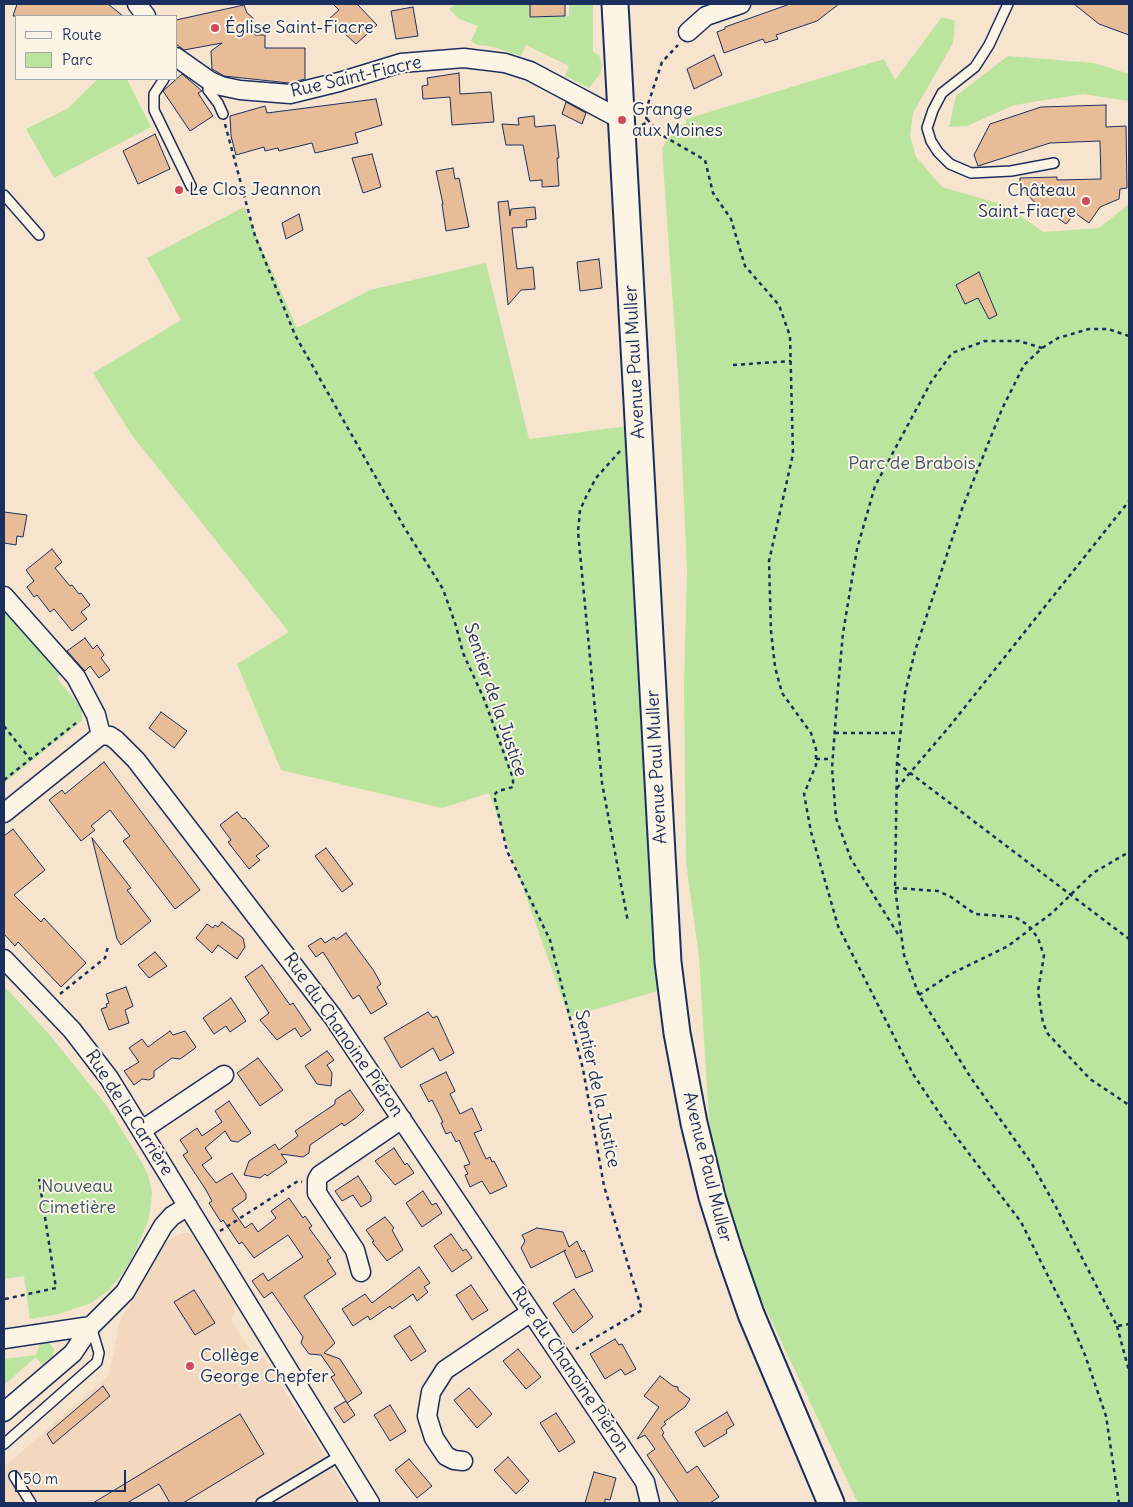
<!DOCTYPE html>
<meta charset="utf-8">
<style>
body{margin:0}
#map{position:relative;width:1133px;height:1507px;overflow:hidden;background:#f6e4ce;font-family:Delius,sans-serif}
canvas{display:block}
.frame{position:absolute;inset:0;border:5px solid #1b2f5e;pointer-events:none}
.legend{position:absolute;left:15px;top:15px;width:162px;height:65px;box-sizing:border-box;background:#fcf5e5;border:1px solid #a2a6af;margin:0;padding:6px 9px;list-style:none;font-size:15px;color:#1b2f5e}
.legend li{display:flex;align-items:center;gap:10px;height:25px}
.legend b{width:25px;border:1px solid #a2a6af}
.scale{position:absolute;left:15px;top:1470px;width:111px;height:22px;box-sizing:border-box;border:2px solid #1b2f5e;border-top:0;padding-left:6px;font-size:15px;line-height:18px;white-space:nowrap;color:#1b2f5e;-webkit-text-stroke:4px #fcf5e5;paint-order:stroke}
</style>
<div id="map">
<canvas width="1133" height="1507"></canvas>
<div class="frame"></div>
<ul class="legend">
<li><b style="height:6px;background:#fcf5e5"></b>Route</li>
<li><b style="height:14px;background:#bbe49f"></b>Parc</li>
</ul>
<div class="scale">50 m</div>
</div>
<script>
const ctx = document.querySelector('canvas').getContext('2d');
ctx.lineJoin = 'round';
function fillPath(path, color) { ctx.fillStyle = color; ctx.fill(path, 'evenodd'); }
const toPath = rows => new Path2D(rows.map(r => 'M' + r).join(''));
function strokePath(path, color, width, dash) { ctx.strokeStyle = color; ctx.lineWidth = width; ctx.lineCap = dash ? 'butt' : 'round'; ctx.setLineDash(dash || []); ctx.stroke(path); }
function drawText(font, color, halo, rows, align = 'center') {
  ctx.font = font + ' Delius,sans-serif'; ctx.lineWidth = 4; ctx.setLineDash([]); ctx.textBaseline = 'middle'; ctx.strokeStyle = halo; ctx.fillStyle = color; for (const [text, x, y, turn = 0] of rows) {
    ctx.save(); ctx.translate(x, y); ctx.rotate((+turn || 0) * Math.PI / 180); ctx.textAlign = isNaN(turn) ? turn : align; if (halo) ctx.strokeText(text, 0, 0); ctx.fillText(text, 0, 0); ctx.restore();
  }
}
fillPath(toPath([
 [182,1233,190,1233,197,1240,236,1305,231,1320,241,1336,254,1356,264,1358,355,1503,4,1503,4,1467,109,1375,120,1321,165,1244,173,1237]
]), '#f2d8be');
fillPath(toPath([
 [456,4,530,4,530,17,569,16,569,4,593,4,593,52,599,55,602,66,600,74,589,88,565,76,569,66,526,45,521,56,490,46,477,45,471,41,478,26,459,19,449,9],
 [942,17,955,21,953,43,913,113,910,135,916,157,942,187,1007,206,1043,232,1099,228,1129,204,1129,1503,858,1503,730,1234,711,1152,699,957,686,862,684,688,687,571,679,390,662,149,674,127,686,124,686,119,884,59,895,80],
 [1008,56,1094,63,1129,74,1129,101,1083,94,1014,105,967,126,949,127,956,96],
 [98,79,127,79,151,127,54,178,26,129,67,109],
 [244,207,297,328,370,290,486,263,529,439,628,426,661,990,569,1017,489,793,442,808,281,770,237,664,289,632,131,434,93,373,181,320,147,258],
 [4,605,66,668,57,678,82,709,82,721,4,783],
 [4,986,49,1034,107,1106,142,1163,149,1178,152,1193,149,1218,135,1252,125,1270,109,1290,91,1303,59,1314,30,1319,24,1276,4,1279],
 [49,1343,54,1349,53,1356,42,1365,36,1357,4,1385,4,1359,36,1355,40,1344]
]), '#bbe49f');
const building = toPath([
 [17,4,108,4,123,16,13,16,17,4],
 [333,4,357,4,377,25,356,44,329,19,339,10,333,4],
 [530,4,565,4,565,16,530,17,530,4],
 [790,4,839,4,817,21,776,35,778,39,765,43,763,39,724,53,717,32,725,29,725,27,790,4],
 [1074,4,1129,4,1129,35,1099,24,1074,4],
 [244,5,247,13,253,18,255,35,265,35,265,48,305,48,305,79,289,83,224,76,212,69,211,51,222,43,184,50,176,44,176,20,244,5],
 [413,7,418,36,396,39,391,11,413,7],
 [714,55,722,75,694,89,687,69,714,55],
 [459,73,460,94,491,92,494,122,452,125,450,97,423,99,422,86,428,85,427,78,459,73],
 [182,74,202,91,198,93,213,116,190,131,163,91,182,74],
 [376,99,382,125,355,133,358,143,315,153,312,143,279,151,278,148,265,151,264,147,236,155,231,136,230,116,265,106,267,113,376,99],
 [566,102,586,113,582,124,562,114,566,102],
 [1106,105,1106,127,1126,126,1127,188,1120,189,1119,199,1100,207,1089,223,1075,213,1066,224,1048,211,1044,212,1020,187,1020,178,1057,177,1057,180,1101,179,1100,141,1050,143,978,166,974,155,990,124,1041,107,1106,105],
 [534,116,535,127,555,125,559,158,557,158,559,186,542,187,542,180,530,181,523,145,506,145,502,124,519,125,518,118,534,116],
 [155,134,170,169,138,184,123,151,155,134],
 [372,154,381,187,363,193,352,158,372,154],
 [453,168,455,179,459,178,469,227,446,231,442,204,443,204,436,171,453,168],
 [508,201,510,216,511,209,535,207,536,219,526,220,527,227,512,228,517,269,533,267,535,289,521,290,508,305,498,202,508,201],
 [299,214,303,230,286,239,282,223,299,214],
 [599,259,602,288,580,291,577,262,599,259],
 [979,272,997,315,989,319,978,298,965,304,956,285,979,272],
 [4,512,27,515,23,537,17,536,16,545,4,543,4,512],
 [52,549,62,562,55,568,70,586,72,585,79,594,81,593,90,605,81,612,87,619,72,631,54,609,50,612,37,595,34,597,27,587,34,581,26,570,52,549],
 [85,638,93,649,97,645,104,655,101,658,110,670,99,678,90,666,85,671,67,651,85,638],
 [161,712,187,731,174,748,149,728,161,712],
 [104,762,200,890,175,909,123,841,130,836,110,810,91,826,95,830,81,841,49,800,62,790,65,794,104,762],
 [237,812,243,819,245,818,269,846,256,856,260,860,249,869,228,842,231,840,220,825,237,812],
 [13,829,45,870,14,895,41,922,44,918,86,963,61,987,18,942,15,946,4,934,4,836,13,829],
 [92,838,131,888,127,890,151,921,121,945,117,939,92,838],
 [326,848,353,884,342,892,315,856,326,848],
 [222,922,243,938,245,947,237,959,218,945,212,953,196,938,207,924,213,928,215,925,218,927,222,922],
 [346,933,374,971,381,984,377,987,387,1004,371,1014,359,995,353,999,323,952,316,957,308,946,321,938,325,943,334,937,336,940,346,933],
 [155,952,167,966,149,978,138,965,155,952],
 [262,965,290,1005,293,1003,311,1030,301,1037,295,1028,277,1040,260,1020,269,1013,245,977,262,965],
 [126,987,133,1006,125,1010,129,1023,109,1030,101,1009,107,1007,106,1004,109,1003,106,994,126,987],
 [231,998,246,1021,230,1032,226,1026,214,1034,203,1018,231,998],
 [428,1012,433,1018,437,1016,454,1053,440,1061,433,1048,401,1068,384,1038,428,1012],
 [170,1031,173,1035,185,1031,196,1047,194,1049,180,1059,172,1058,154,1071,154,1077,149,1080,142,1079,134,1085,124,1071,139,1062,129,1048,142,1039,148,1047,170,1031],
 [327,1051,334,1060,327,1065,332,1073,331,1086,317,1084,305,1066,327,1051],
 [258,1058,283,1090,260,1106,237,1073,258,1058],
 [446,1072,455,1091,450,1094,460,1114,472,1108,482,1130,474,1133,486,1159,490,1157,492,1162,494,1161,507,1186,490,1194,482,1181,470,1187,465,1175,468,1174,464,1166,470,1164,459,1140,456,1142,451,1132,446,1134,441,1123,443,1122,432,1100,429,1102,420,1085,446,1072],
 [350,1090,364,1110,357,1117,344,1126,342,1123,310,1145,309,1153,303,1157,281,1154,287,1162,267,1176,265,1174,260,1178,244,1175,249,1161,275,1144,279,1150,298,1136,295,1131,335,1104,335,1100,350,1090],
 [229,1101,251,1133,238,1142,231,1141,225,1131,205,1148,212,1158,202,1165,216,1183,232,1173,246,1194,246,1199,232,1209,245,1228,252,1223,258,1232,276,1218,271,1211,289,1198,303,1218,305,1216,312,1226,309,1228,331,1258,327,1260,336,1274,304,1296,335,1343,324,1353,340,1359,362,1393,347,1403,346,1401,355,1415,344,1423,334,1408,346,1401,331,1377,335,1375,321,1355,309,1354,301,1343,303,1337,272,1292,264,1298,252,1281,263,1273,268,1281,303,1257,288,1235,254,1258,242,1242,239,1244,223,1220,221,1222,209,1203,212,1201,206,1190,183,1155,188,1152,180,1140,197,1128,202,1136,222,1122,215,1111,229,1101],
 [394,1148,405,1165,407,1163,414,1173,395,1185,375,1161,394,1148],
 [358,1176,371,1196,371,1201,361,1207,353,1195,342,1201,335,1191,358,1176],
 [423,1191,432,1205,436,1203,442,1213,422,1227,406,1203,423,1191],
 [385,1217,394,1228,392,1230,403,1250,387,1261,372,1242,374,1241,366,1230,385,1217],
 [537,1228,563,1232,569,1247,577,1241,582,1252,584,1250,593,1271,576,1278,564,1251,566,1250,531,1268,521,1248,525,1241,522,1235,537,1228],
 [451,1234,463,1251,466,1249,472,1258,452,1272,434,1246,451,1234],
 [419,1267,430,1283,424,1287,428,1292,417,1301,413,1294,392,1309,390,1306,370,1320,368,1316,353,1326,342,1309,365,1294,372,1303,419,1267],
 [471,1285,488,1310,472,1320,456,1295,471,1285],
 [574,1289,593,1317,573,1333,553,1303,574,1289],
 [194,1290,215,1323,195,1335,174,1302,194,1290],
 [410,1326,426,1351,411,1361,394,1336,410,1326],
 [615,1339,619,1345,622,1344,636,1369,625,1375,621,1369,605,1379,590,1354,615,1339],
 [518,1349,541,1377,526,1389,503,1361,518,1349],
 [660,1376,673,1386,678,1387,678,1390,690,1399,685,1407,664,1422,666,1424,661,1428,664,1433,662,1435,687,1473,697,1466,719,1497,710,1503,679,1503,647,1455,655,1449,645,1435,637,1439,659,1407,644,1396,660,1376],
 [103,1386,110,1396,53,1444,47,1434,103,1386],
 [469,1388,492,1414,477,1428,454,1400,469,1388],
 [390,1405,406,1431,390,1441,374,1415,390,1405],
 [727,1412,734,1425,726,1430,727,1433,704,1447,695,1432,727,1412],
 [556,1413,575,1442,559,1452,540,1423,556,1413],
 [240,1414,264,1454,183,1503,170,1503,159,1484,127,1503,93,1503,240,1414],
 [508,1457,529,1481,516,1494,494,1470,508,1457],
 [409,1459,432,1486,417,1498,395,1470,409,1459],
 [594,1472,616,1478,610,1500,605,1499,605,1503,585,1503,594,1472]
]);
fillPath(building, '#e7bc97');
strokePath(building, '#1b2f5e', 1);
const lane = toPath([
 [1008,4,989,45,975,67,942,93,933,110,927,128,931,141,938,152,950,164,971,173,1011,171,1054,163],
 [164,79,154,94,154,110,191,186],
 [210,81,208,90,218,103,223,114],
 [4,195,39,235],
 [4,1444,97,1362,99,1353,91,1326],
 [14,1476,31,1503],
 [261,1503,341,1455]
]);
const street = toPath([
 [137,4,146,16],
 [688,32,706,16,741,4],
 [176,57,210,81,221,86,240,90,290,94,339,82,401,63,464,58,505,63,530,71,622,120],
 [4,596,76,677,96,715,101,735],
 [101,735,110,736,116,740,136,760,333,1017,645,1482,650,1503],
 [4,813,101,735],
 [4,959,72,1030,109,1078,370,1503],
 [142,1130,224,1075],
 [361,1272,355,1250,317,1193,317,1180,320,1175,402,1119],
 [4,1339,91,1326],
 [4,1412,73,1353,91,1326,125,1292,163,1226,172,1216,188,1206],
 [463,1461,454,1460,446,1456,434,1438,427,1416,431,1392,445,1370,531,1312]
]);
const secondary = toPath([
 [615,4,668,962,677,1033,694,1123,712,1197,729,1251,751,1314,831,1503]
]);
strokePath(lane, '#1b2f5e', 12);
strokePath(street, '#1b2f5e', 21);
strokePath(secondary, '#1b2f5e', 29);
strokePath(toPath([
 [647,119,660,134,705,160,713,193,731,219,745,266,779,305,790,336,793,454,769,561,771,631,775,667,782,693,811,733,816,749,816,765,804,794,811,832,838,926,913,1074,948,1126,1021,1222,1069,1318,1085,1355,1106,1416,1119,1503],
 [225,124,255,236,295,335,404,527,443,589,456,626,463,653,484,699,513,778,513,787,498,791,494,795,507,851,550,940,583,1069,604,1186,642,1310,576,1349],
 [642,125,646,123,647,107,662,62,678,45],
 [1129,336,1108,329,1089,329,1058,338,1042,348,1024,365,1002,409,962,509,915,651,905,693,897,763,895,888,904,955,919,995,971,1078,1032,1164,1056,1207,1117,1326,1129,1324],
 [733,365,791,361],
 [620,451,596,478,586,497,580,510,578,532,602,783,628,922],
 [4,726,30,759],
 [835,733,899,733],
 [816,759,832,759],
 [897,763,1129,939],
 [4,780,76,723],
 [897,788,949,727,1129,501],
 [895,888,938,891,951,897,975,914,1015,917,1028,925,1038,938,1044,956,1038,991,1043,1023,1048,1034,1090,1079,1129,1105],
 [898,934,851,859,836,818,832,768,838,688,843,633,857,549,875,486,931,382,952,353,985,341,1019,341,1042,348],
 [60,994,105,958,108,946],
 [919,995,951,974,1008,946,1052,913,1093,873,1129,852],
 [220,1231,298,1181,302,1182],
 [5,1299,56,1288,39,1179],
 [1117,1326,1129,1371]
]), '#1b2f5e', 2.5, [4, 4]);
strokePath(lane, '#fcf5e5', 9);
strokePath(street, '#fcf5e5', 18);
strokePath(secondary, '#fcf5e5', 25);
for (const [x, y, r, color] of [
 [215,28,5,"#d1495b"],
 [622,120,5,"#d1495b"],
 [179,190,5,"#d1495b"],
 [1086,201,5,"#d1495b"],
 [190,1366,5,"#d1495b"]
]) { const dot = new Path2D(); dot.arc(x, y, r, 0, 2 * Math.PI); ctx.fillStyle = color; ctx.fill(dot); strokePath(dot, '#fcf5e5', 2); }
drawText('18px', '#1b2f5e', '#fcf5e5', [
 ["Église Saint-Fiacre",225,28],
 ["Grange",632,110],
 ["aux Moines",632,131],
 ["Le Clos Jeannon",189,190],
 ["Château",1076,191,"right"],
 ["Saint-Fiacre",1076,212,"right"],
 ["Collège",200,1356],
 ["George Chepfer",200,1377]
], 'left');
drawText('18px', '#1b2f5e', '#fcf5e5', [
 ["Rue Saint-Fiacre",356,77,-13],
 ["Avenue Paul Muller",635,362,-93],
 ["Sentier de la Justice",495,700,71],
 ["Avenue Paul Muller",657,767,-93],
 ["Rue du Chanoine Piéron",343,1035,55],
 ["Sentier de la Justice",597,1089,78],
 ["Rue de la Carrière",129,1113,57],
 ["Avenue Paul Muller",707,1167,76],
 ["Rue du Chanoine Piéron",570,1370,56]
]);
drawText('18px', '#3b536b', '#fcf5e5', [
 ["Parc de Brabois",912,464],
 ["Nouveau",77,1187],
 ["Cimetière",77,1208]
]);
</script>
